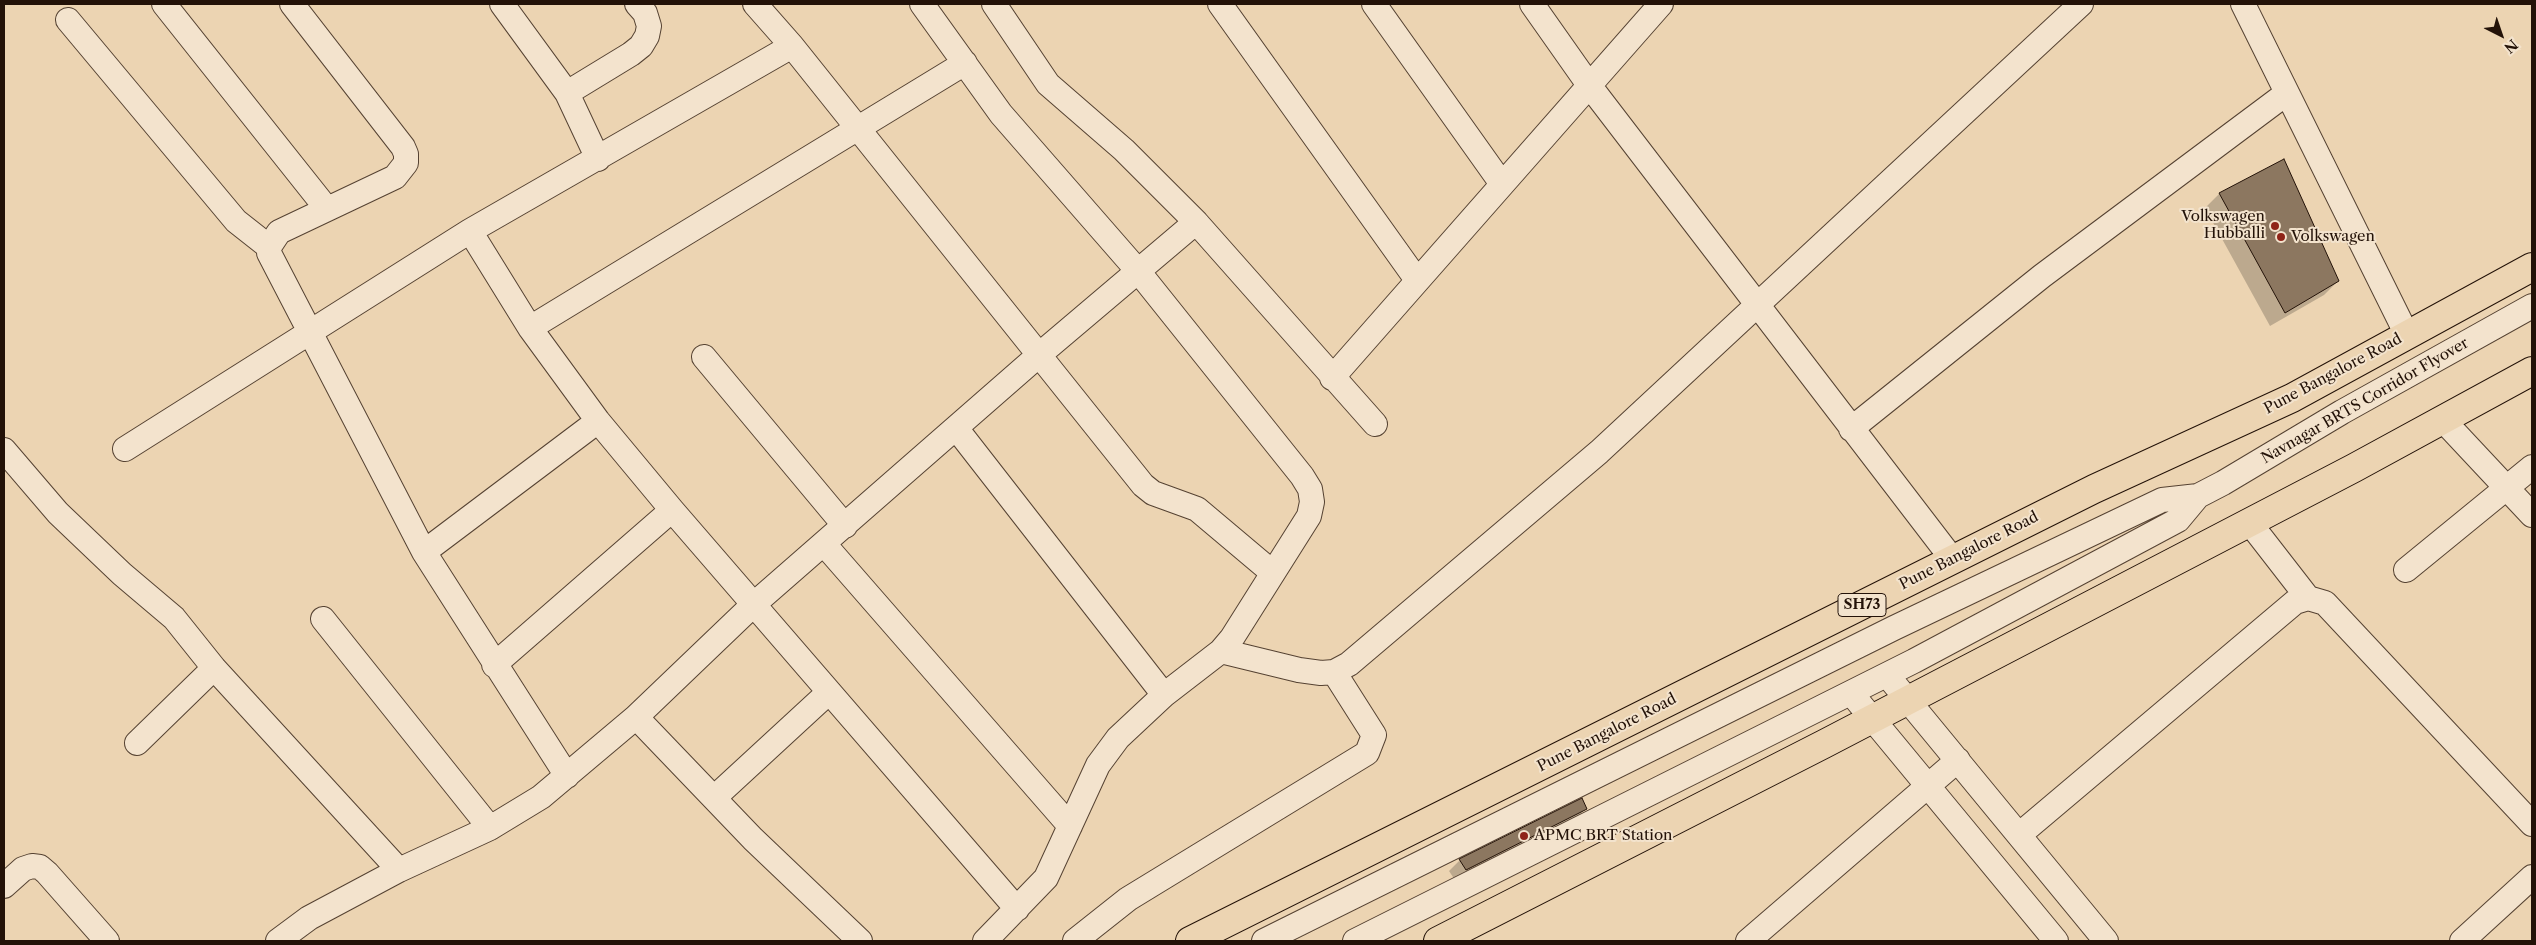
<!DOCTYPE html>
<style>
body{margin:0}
#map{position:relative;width:2536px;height:945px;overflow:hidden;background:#ecd4b2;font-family:"Libre Caslon Text",serif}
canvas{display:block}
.frame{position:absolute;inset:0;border:5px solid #231208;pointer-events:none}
.north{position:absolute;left:2476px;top:10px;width:50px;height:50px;-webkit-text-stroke:4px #f3e3cd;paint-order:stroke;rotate:139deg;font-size:14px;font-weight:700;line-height:20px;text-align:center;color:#231208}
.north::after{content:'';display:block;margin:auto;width:18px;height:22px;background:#231208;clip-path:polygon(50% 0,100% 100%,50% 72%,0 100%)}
</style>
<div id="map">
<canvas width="2536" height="945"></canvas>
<div class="frame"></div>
<div class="north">N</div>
</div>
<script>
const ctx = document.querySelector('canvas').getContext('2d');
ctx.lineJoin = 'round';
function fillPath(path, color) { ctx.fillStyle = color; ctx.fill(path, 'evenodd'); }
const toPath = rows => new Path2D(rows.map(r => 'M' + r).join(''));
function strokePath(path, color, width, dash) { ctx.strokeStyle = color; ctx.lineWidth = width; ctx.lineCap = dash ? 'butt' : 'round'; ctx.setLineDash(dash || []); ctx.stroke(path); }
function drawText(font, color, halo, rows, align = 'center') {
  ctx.font = font + ' "Libre Caslon Text",serif'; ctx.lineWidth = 4; ctx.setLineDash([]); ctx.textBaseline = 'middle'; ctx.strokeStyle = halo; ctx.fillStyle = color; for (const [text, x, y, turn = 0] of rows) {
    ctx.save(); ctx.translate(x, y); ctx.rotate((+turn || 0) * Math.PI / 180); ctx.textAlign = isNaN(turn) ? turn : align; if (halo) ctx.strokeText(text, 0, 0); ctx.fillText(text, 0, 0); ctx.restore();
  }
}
fillPath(toPath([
 [2283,161,2338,281,2324,295,2270,326,2205,208,2219,194],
 [1585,809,1575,820,1455,880,1449,871,1460,860]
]), '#0003');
const building = toPath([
 [2284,159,2339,281,2285,313,2219,193,2284,159],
 [1582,798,1587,809,1466,870,1459,859,1582,798]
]);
fillPath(building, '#8c7760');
strokePath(building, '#231208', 1);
const minor = toPath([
 [164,4,327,209],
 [292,4,403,147,406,154,406,163,395,177,279,232,269,247,269,253,424,552,567,776],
 [502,4,567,93,598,159],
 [755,4,792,46],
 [922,4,1001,114,1138,271,1302,476,1310,489,1312,502,1309,516,1232,638,1221,651,1164,695,1118,738,1098,765,1046,878,985,941],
 [994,4,1048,84,1124,150,1196,222,1375,424],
 [1220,4,1417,280],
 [1374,4,1502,184],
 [1532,4,1589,85,1953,560],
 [2243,4,2407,335],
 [68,20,236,221,269,247],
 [567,93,631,54,641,46,647,36,649,26,645,13,637,4],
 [470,231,530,328,598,421,672,510,1017,909],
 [530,328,965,63],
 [704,357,845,526],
 [1332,378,1661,4],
 [2443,420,2532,515],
 [956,428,1164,695],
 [1851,429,2042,276,2287,93],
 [125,449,470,231,792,46,1143,485,1153,493,1197,509,1273,573],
 [4,450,58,513,122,574,174,618,214,668,399,870],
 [2198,496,2223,483,2342,412,2532,306],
 [2249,522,2308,598],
 [824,544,1070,826],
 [424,552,598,421],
 [2406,570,2532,467],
 [323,619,490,828],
 [1221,651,1299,670,1321,673,1334,672,1349,664,1599,452,2081,4],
 [494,665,672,510],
 [1887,675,2106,941],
 [1851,693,2056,941],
 [636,717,753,839,860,941],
 [137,743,214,668],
 [714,798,829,692],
 [2019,835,2295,602,2308,598,2325,603,2532,824],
 [4,886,23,869,32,866,40,867,47,873,107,941],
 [278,941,309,918,399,870,490,828,541,797,636,717,753,605,1039,355,1196,222],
 [1075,941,1128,899,1367,753,1374,735,1334,672],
 [1264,941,1894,628,2162,500,2198,496,2178,520,1914,661,1355,941],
 [1748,941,1958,760],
 [2462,941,2532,877]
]);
const major = toPath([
 [1190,941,2094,489,2292,398,2532,267],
 [1438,941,1824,744,2354,468,2532,371]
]);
strokePath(minor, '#554232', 26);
strokePath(major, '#231208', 30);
strokePath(minor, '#f3e3cd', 24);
strokePath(major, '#ecd4b2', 28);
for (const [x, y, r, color] of [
 [2275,226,5,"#8f2418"],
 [2281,237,5,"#8f2418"],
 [1524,836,5,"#8f2418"]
]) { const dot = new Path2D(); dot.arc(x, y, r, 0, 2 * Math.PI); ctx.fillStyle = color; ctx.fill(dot); strokePath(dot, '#f3e3cd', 2); }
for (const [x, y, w] of [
 [1862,605,48]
]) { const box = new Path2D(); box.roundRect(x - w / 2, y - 11.5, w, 23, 4); ctx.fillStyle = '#f3e3cd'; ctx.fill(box); strokePath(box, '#231208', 1); }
drawText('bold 14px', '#231208', null, [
 ["SH73",1862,605]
]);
drawText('15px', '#231208', '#f3e3cd', [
 ["Volkswagen",2265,217,"right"],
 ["Hubballi",2265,234,"right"],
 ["Volkswagen",2291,237],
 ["APMC BRT Station",1534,836]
], 'left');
drawText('15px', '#231208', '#f3e3cd', [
 ["Pune Bangalore Road",2333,374,-28],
 ["Navnagar BRTS Corridor Flyover",2365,401,-30],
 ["Pune Bangalore Road",1969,551,-27],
 ["Pune Bangalore Road",1607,733,-27]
]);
</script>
